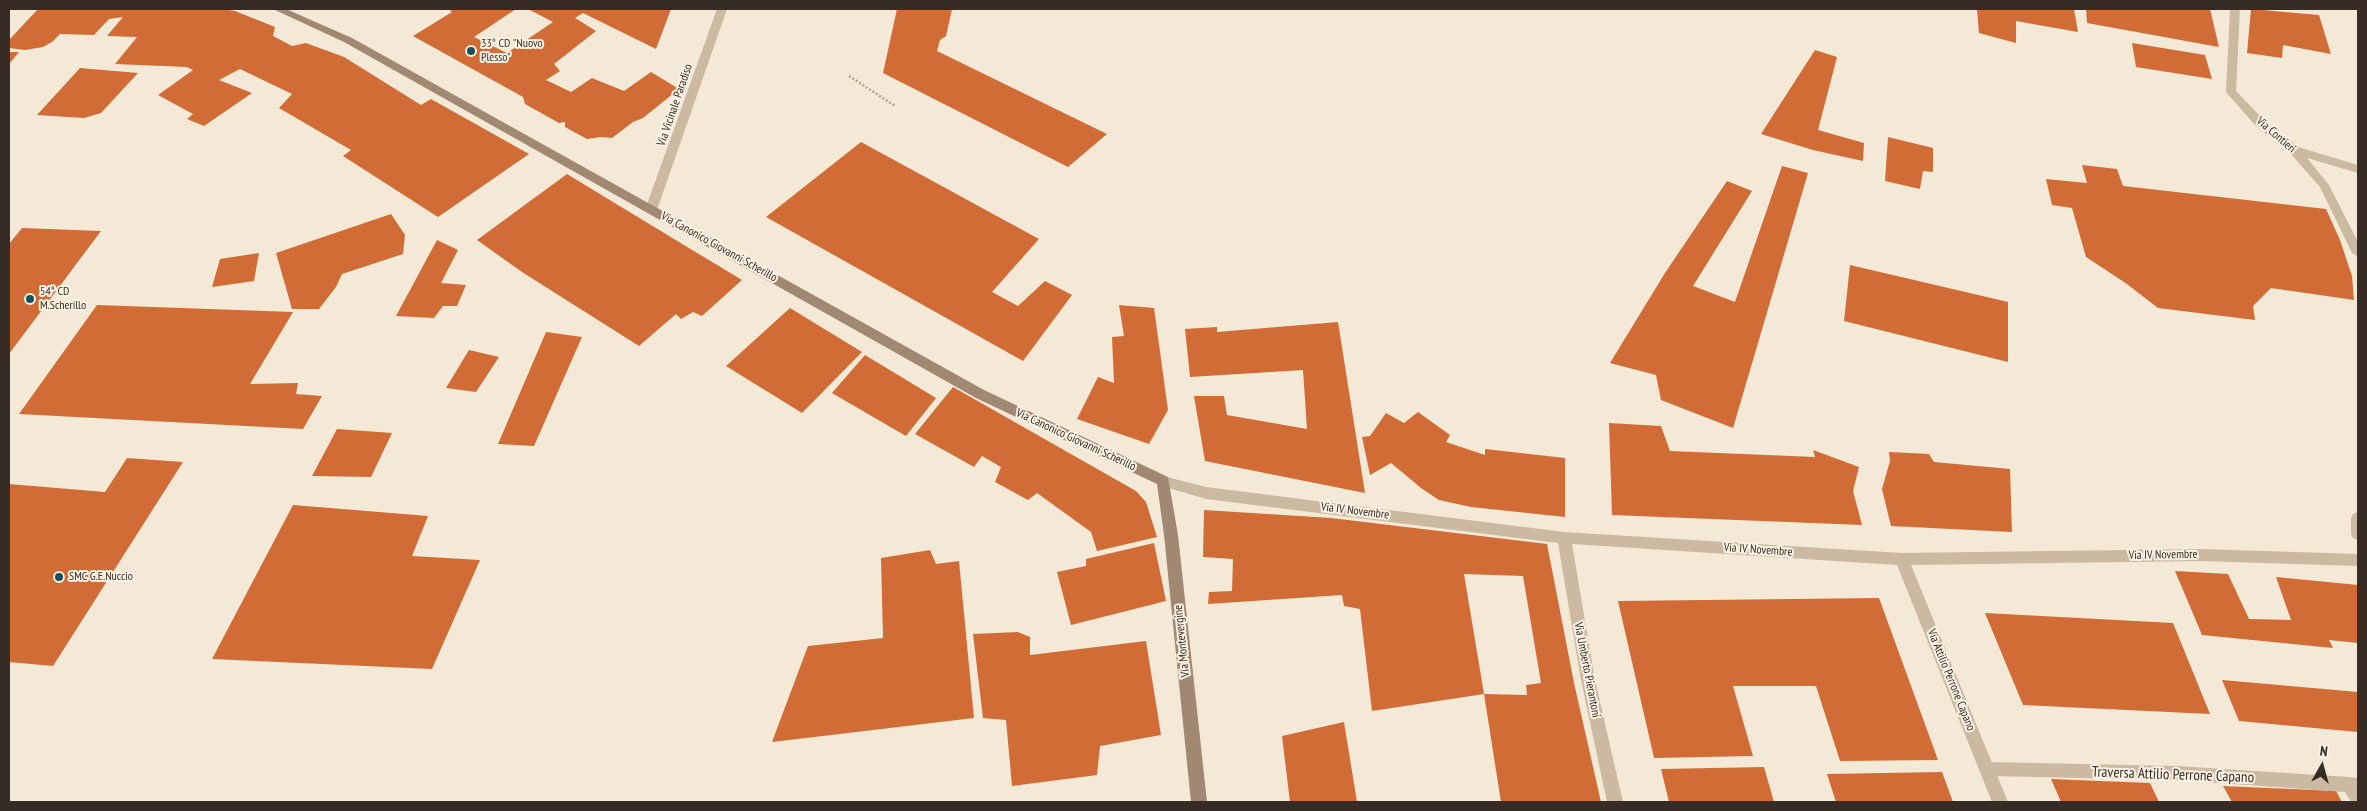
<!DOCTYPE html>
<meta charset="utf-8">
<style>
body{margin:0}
#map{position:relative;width:2367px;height:811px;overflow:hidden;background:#f3e9d6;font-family:"PT Sans Narrow",sans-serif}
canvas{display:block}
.frame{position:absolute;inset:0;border:10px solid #362c25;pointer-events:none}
.north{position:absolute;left:2297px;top:741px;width:50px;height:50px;-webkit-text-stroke:4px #fbf2e3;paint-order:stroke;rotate:7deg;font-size:14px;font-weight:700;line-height:20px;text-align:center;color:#362c25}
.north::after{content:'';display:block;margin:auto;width:18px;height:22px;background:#362c25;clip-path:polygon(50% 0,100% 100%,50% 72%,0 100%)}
</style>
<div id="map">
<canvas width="2367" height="811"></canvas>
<div class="frame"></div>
<div class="north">N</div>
</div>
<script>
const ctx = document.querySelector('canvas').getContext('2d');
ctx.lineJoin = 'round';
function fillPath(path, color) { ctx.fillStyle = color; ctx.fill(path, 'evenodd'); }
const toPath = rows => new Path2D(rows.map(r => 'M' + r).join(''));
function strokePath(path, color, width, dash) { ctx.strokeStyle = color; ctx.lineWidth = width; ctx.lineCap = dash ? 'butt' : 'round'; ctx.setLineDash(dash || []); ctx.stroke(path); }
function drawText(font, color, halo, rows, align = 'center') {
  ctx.font = font + ' "PT Sans Narrow",sans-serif'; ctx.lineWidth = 4; ctx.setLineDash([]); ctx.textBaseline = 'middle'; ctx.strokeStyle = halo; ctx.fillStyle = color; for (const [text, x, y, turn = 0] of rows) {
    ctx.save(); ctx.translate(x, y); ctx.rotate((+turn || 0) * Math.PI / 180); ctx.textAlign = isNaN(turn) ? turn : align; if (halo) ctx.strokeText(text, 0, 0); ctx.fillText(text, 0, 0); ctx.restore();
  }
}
fillPath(toPath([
 [38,9,222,9,235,11,275,27,273,36,292,46,306,43,344,57,421,105,431,99,529,154,438,217,343,156,351,150,279,108,292,94,240,69,219,80,252,93,204,126,187,119,193,114,158,95,193,70,187,67,115,64,137,37,107,36,123,17,109,19,94,35,60,34,52,42,43,47,25,50,9,48,9,40],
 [449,9,516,9,474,37,507,53,553,22,528,9,671,9,656,49,583,13,575,18,596,31,554,64,560,71,546,80,571,92,592,78,624,91,651,72,679,89,643,118,633,122,612,138,601,137,587,139,565,127,565,122,559,123,525,104,523,97,413,36,452,12],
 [897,9,952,9,946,36,940,40,937,51,1107,134,1068,167,883,73],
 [1977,9,2074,9,2078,32,2016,21,2016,43,1979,33],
 [2086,9,2210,9,2219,47,2087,23],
 [2251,9,2319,15,2331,54,2283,45,2282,58,2247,53],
 [2132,43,2205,55,2212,79,2136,67],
 [1815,50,1837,57,1818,130,1864,143,1863,161,1813,150,1761,134],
 [9,52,19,52,9,64],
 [80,68,138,73,101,113,84,118,37,115],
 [1888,137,1933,148,1933,172,1923,171,1920,189,1885,181],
 [861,142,1039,239,992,292,1018,306,1045,281,1072,295,1023,361,766,217],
 [2082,165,2117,169,2123,186,2326,209,2340,240,2352,276,2354,300,2271,288,2253,306,2255,320,2158,308,2127,284,2086,257,2072,208,2052,205,2046,179,2087,183],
 [1782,166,1808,173,1733,428,1661,400,1656,375,1610,363,1665,273,1727,181,1752,191,1693,286,1735,302],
 [567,174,674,239,742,280,702,316,693,312,681,319,676,314,639,346,522,272,477,240],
 [391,214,405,235,403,254,342,274,336,287,319,309,292,309,276,253],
 [22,228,101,231,9,354,9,244],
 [437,240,458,250,441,283,466,285,457,306,443,306,434,318,396,316],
 [259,253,254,281,212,287,220,259],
 [1850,265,2008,302,2008,362,1844,321],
 [97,305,293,312,250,384,298,383,296,394,322,396,303,429,19,414],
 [1119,305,1154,308,1168,410,1149,444,1077,419,1098,377,1114,383,1112,337,1124,336],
 [790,308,862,352,802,413,726,366],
 [1338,322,1365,493,1205,461,1194,396,1224,396,1227,415,1307,429,1303,370,1190,377,1185,329,1217,327,1217,332],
 [546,332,582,337,534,446,498,444],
 [469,350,499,357,476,392,446,388],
 [865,355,936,398,906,436,832,393],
 [953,387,1136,491,1146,502,1157,537,1097,551,1091,532,1037,493,1028,500,995,482,1001,467,982,456,974,467,915,434],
 [1418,412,1450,435,1446,442,1485,455,1485,449,1565,458,1565,517,1471,507,1439,500,1421,488,1391,463,1370,475,1362,437,1370,436,1386,413,1404,423],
 [1609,423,1661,426,1670,451,1815,457,1813,450,1859,467,1853,491,1862,525,1612,515],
 [337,429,392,433,371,477,312,476],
 [1889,452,1929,454,1934,462,2010,469,2012,532,1891,526,1882,489,1890,461],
 [127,458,183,462,53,666,9,662,9,484,105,492],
 [293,505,428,516,412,556,480,560,432,669,212,659],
 [1204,510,1331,518,1547,544,1574,683,1601,802,1501,802,1484,694,1372,711,1360,609,1344,606,1342,595,1208,604,1209,592,1232,591,1233,559,1203,557],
 [1464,574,1523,576,1541,683,1526,685,1527,695,1484,694],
 [1154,543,1166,601,1071,625,1057,572,1086,566,1086,559],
 [930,550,936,564,959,561,974,718,772,742,808,646,883,638,881,558],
 [2175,571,2228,574,2249,619,2291,620,2276,577,2358,585,2358,643,2329,640,2333,648,2202,635],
 [1879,598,1938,760,1840,761,1816,686,1733,686,1753,756,1654,758,1618,601],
 [1985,613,2173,623,2210,714,2023,705],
 [1018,632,1030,637,1030,655,1146,641,1161,735,1100,746,1097,775,1012,786,1006,720,983,718,973,634],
 [2222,680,2358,692,2358,732,2239,721],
 [1344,722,1357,802,1290,802,1282,736],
 [1764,767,1774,802,1669,802,1661,769],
 [1942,772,1953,802,1836,802,1827,774],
 [2051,779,2150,783,2159,802,2061,802],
 [2223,786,2336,791,2342,802,2232,802]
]), '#d26c36');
strokePath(toPath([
 [849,76,895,106]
]), '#b8a38c', 2.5, [2, 2]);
fillPath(toPath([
 [1987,762,2177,766,2349,777,2358,778,2358,802,2351,802,2345,792,2177,780,1987,776,1982,774,1979,769,1982,764,1987,762]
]), '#ccb9a2');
fillPath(toPath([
 [717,9,727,9,657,210,655,213,647,213,645,210,717,9],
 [2230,9,2240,9,2236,91,2263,119,2298,147,2358,165,2358,173,2307,158,2329,185,2358,242,2358,257,2352,253,2320,187,2290,153,2255,125,2226,92,2230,9],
 [1163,476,1206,487,1564,532,1902,553,2200,549,2358,554,2358,566,2200,561,1911,565,2008,802,1992,802,1897,565,1572,544,1595,680,1623,802,1607,802,1581,680,1558,543,1206,499,1158,485,1156,481,1158,477,1163,476],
 [2358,512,2358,540,2353,538,2351,534,2351,518,2353,514,2358,512]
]), '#ccb9a2');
fillPath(toPath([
 [273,9,286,9,352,38,984,390,1168,477,1178,535,1207,802,1191,802,1164,535,1157,484,976,398,344,42,273,9]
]), '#a08873');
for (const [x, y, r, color] of [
 [471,51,5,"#174f5b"],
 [30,299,5,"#174f5b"],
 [59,577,5,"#174f5b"]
]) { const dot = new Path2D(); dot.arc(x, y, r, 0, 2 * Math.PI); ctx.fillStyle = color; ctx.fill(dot); strokePath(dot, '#fbf2e3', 2); }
drawText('12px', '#362c25', '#fbf2e3', [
 ["33° CD \"Nuovo",481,44],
 ["Plesso\"",481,58],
 ["54° CD",40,292],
 ["M.Scherillo",40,306],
 ["SMC G.E.Nuccio",69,577]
], 'left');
drawText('12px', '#362c25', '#fbf2e3', [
 ["Via Vicinale Paradiso",675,105,-71],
 ["Via Contieri",2276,135,41],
 ["Via Canonico Giovanni Scherillo",719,247,29],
 ["Via Canonico Giovanni Scherillo",1076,440,25],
 ["Via IV Novembre",1355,511,7],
 ["Via IV Novembre",1758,550,4],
 ["Via IV Novembre",2163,555,-1],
 ["Via Montevergine",1182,641,-96],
 ["Via Umberto Pierantoni",1587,670,79],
 ["Via Attilio Perrone Capano",1951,680,68]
]);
drawText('15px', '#362c25', '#fbf2e3', [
 ["Traversa Attilio Perrone Capano",2173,775,2]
]);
</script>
